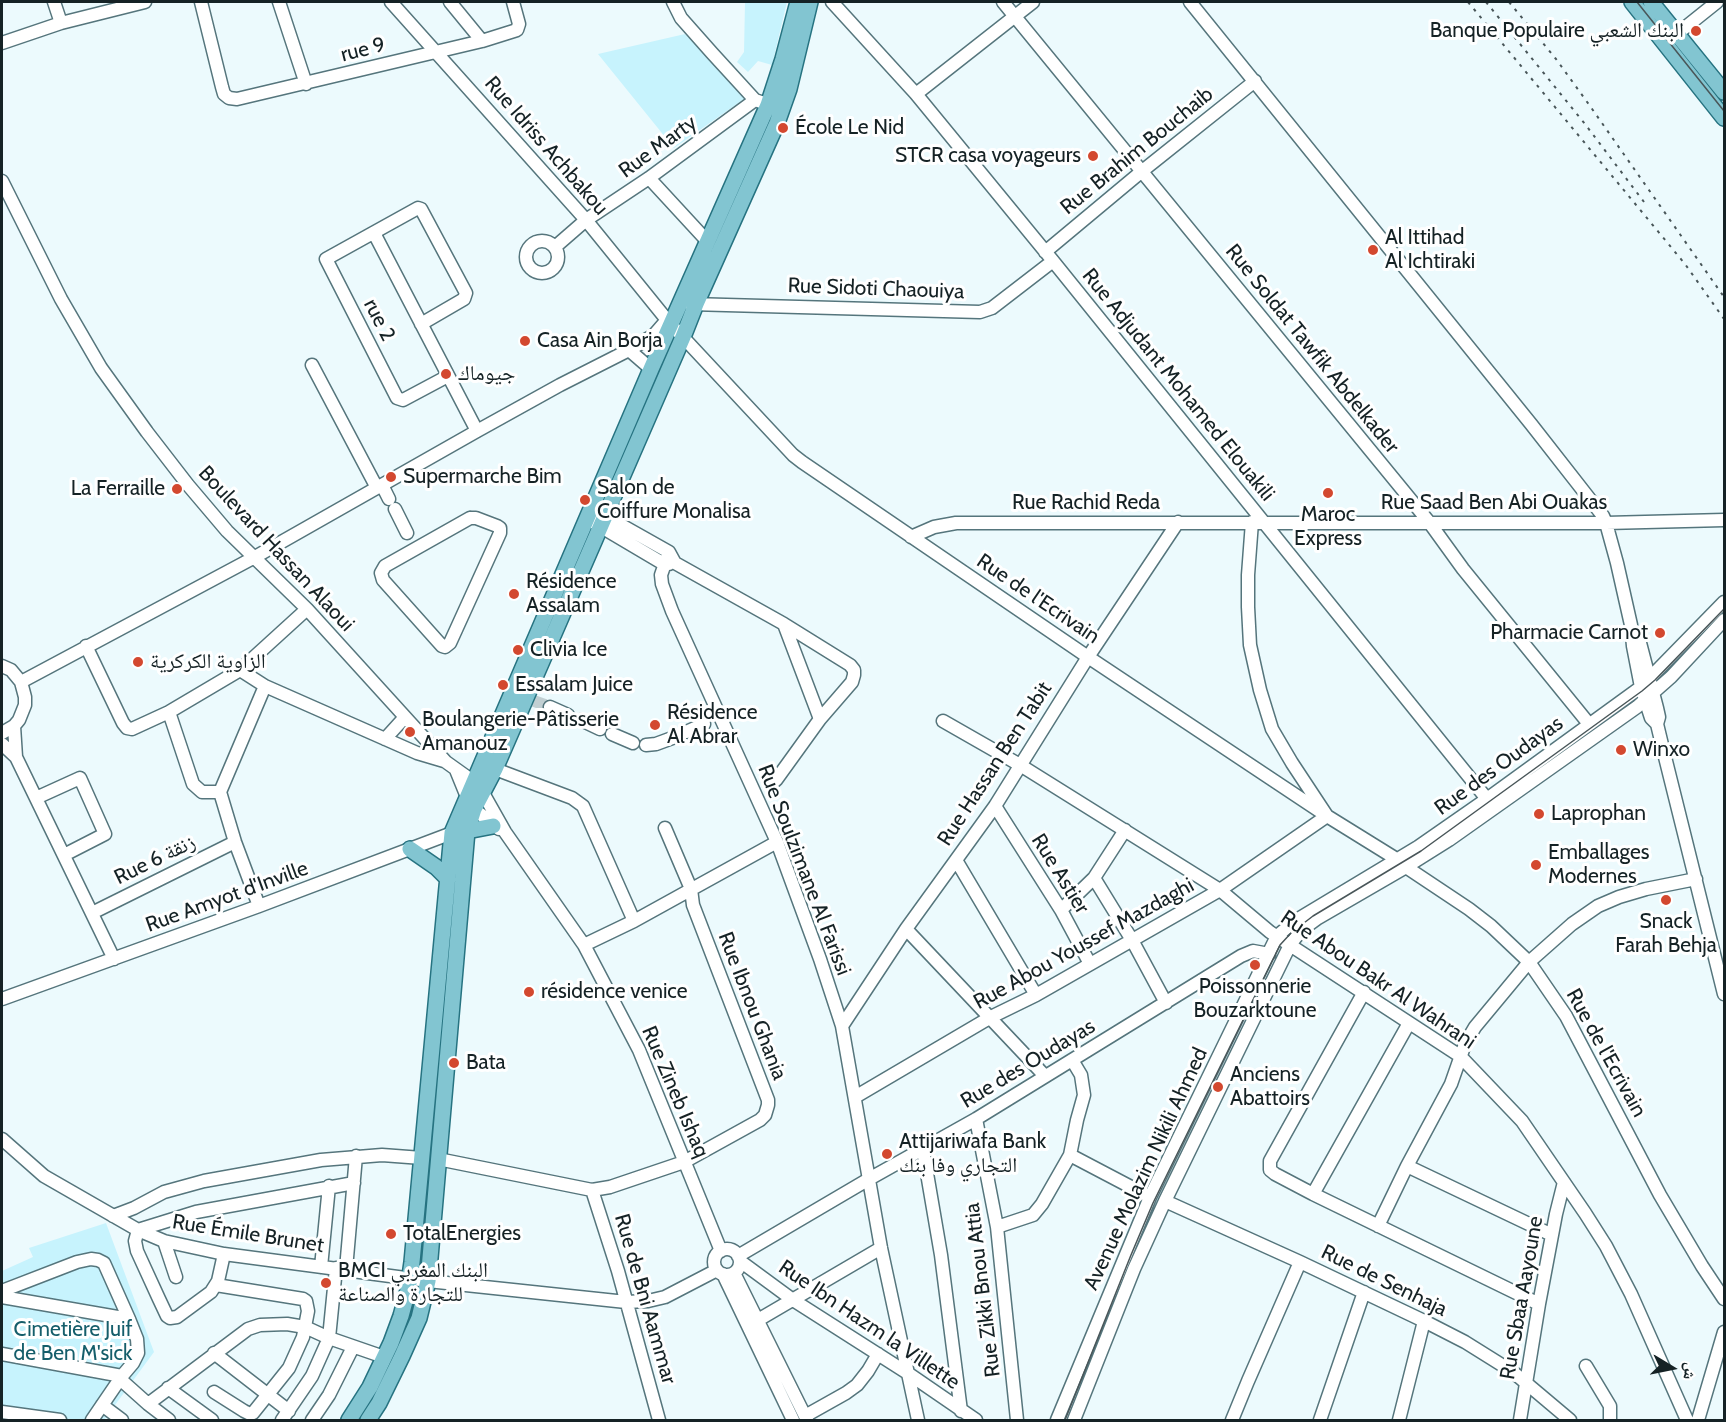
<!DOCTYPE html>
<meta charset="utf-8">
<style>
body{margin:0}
#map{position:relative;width:1726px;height:1422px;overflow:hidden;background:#ecfafd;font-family:Cabin,"Noto Naskh Arabic",sans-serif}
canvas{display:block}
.frame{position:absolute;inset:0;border:3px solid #152225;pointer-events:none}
.north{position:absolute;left:1642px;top:1338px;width:60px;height:60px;-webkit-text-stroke:4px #fff;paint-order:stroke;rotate:100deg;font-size:16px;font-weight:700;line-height:24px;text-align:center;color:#152225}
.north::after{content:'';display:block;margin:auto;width:21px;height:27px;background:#152225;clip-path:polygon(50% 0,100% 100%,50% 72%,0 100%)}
</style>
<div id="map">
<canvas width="1726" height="1422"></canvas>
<div class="frame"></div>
<div class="north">ش</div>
</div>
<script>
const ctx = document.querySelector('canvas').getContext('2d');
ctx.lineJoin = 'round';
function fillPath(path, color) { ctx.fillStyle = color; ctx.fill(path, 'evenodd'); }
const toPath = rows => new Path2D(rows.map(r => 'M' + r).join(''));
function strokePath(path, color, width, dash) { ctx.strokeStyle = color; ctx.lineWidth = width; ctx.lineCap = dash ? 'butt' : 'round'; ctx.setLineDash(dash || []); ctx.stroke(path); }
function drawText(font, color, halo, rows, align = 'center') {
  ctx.font = font + ' Cabin,"Noto Naskh Arabic",sans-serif'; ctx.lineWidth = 6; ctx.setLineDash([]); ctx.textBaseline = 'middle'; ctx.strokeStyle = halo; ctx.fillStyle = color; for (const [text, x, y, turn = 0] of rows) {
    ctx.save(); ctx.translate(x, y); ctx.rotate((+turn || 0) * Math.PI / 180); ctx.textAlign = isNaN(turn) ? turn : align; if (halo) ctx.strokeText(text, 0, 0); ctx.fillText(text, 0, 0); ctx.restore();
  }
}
fillPath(toPath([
 [750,2,787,2,772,65,758,61,748,72,737,62,744,52,745,3],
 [685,34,747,97,674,148,598,54],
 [106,1223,154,1352,104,1420,2,1420,2,1271,33,1257,29,1248]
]), '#c7f3fd');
strokePath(toPath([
 [534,701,550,707]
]), '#c1cfd2', 12, [12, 6]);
const minor = toPath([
 [54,2,61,23],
 [201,2,222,87,224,94,229,98,237,99,482,41,517,30,519,24,513,2],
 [279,2,306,84],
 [391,2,586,220,667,320],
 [450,2,482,41],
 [673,2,681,18,712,53,755,100,761,102],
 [832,2,916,94,1053,261,1487,799],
 [1003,2,1429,522,1463,569,1589,724],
 [1190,2,1531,424,1603,516,1606,523,1617,563,1631,625,1633,646,1641,687,1651,718,1657,724],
 [1677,34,1717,2],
 [2,43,61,23,145,2],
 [916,94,1033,2],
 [649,178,708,242],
 [2,181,61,299,101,368,147,432,188,485,227,531,307,609,446,762,474,782,483,793,505,832,584,945,639,1050,721,1251],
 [374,233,477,431],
 '526 257a16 16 0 1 1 32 0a16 16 0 1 1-32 0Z',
 [555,247,586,220,649,178,755,100],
 [1045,252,1141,172,1255,81],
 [690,304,980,312,992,308,1053,261],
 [421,324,464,299,466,293,421,209,418,208,326,259,397,398,403,400,448,376],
 [629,350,651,369],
 [312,365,377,488],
 [382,485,389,499],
 [395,509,407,533],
 [598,512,669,552,675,563,784,624,850,665,854,670,854,675,852,682,820,719,776,780],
 [470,518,476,518,497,526,500,528,500,533,450,643,445,647,442,646,383,580,381,573,385,566,470,518],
 [593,522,664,564,669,564],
 [911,537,934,527,956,523,1606,523,1724,520],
 [669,552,661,575,662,584,672,611,777,842,820,959,842,1026,881,1248,918,1420],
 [784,624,820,719],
 [1639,639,1657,708,1659,717,1657,724,1664,753,1724,994],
 [86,646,123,723,127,728,132,729,169,712,240,670,307,609],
 [2,666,11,670,21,682,25,697,25,705,19,720,14,726,2,733],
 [240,670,265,686,417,753,444,761],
 [21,682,255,557,477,431,560,385,629,350,654,335,667,320,793,455,802,462,1088,657,1327,816,1398,860],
 [550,707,568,715],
 [169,712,193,784,202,792,220,792],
 [581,720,600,729],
 [943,721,1020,765,1220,890,1270,932,1460,1056,1522,1121,1585,1213,1606,1246,1631,1294,1687,1420],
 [14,726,16,757,114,959],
 [686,732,704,724],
 [612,734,633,743],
 [385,739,405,717],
 [2,744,16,757],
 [646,745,656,744,675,737],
 [495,769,572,798,583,806,634,921],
 [456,770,467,797,474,809,499,829],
 [220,792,235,842,259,906],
 [220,792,265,686],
 [36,798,80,778,105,834,64,855],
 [995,806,1061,910,1090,964],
 [956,860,1036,995],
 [1406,867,1469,909,1491,926,1529,962,1566,1016,1660,1195,1702,1266,1724,1299],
 [1094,878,1132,940,1166,1003],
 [1061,910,1094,878,1125,830],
 [92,913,235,842],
 [906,929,1045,1076],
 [584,945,634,921,777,842],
 [1364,992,1270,1161,1270,1170,1275,1174,1313,1194,1539,1304],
 [2,999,259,906,452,833,459,832],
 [842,1026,906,929,995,806,1088,657,1178,522],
 [855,1097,991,1017,1036,995,1220,890,1327,816,1292,763,1272,729,1260,690,1250,645,1248,607,1248,575,1252,522],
 [976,1119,997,1227,1017,1420],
 [2,1139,44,1176,138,1230,164,1241,224,1254,428,1281,626,1302,648,1301,665,1297,717,1270],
 [923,1150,941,1255,961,1411],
 [1070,1155,1150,1197],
 [438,1159,592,1190,610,1187,684,1162,760,1120,765,1115,768,1105,768,1100,693,905,691,889,665,828],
 [1407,1166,1552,1235],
 [592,1190,618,1271,659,1420],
 [1313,1194,1409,1023],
 [1165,1201,1300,1262,1424,1321,1465,1342,1513,1372,1570,1420],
 [113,1216,134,1208,164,1192,204,1181,321,1160,382,1155,422,1158],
 [1378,1226,1407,1166,1451,1084,1465,1044,1475,1027,1529,962,1572,924,1598,906,1619,897,1646,889,1696,879],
 [997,1227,1033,1215,1042,1204,1070,1155,1077,1120,1084,1095,1081,1075,1072,1060],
 [164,1241,176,1277],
 '714 1262a13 13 0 1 1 26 0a13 13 0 1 1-26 0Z',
 [224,1254,218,1281,211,1292,177,1317,170,1318,167,1316,159,1299,137,1251,135,1241,138,1230,196,1212,354,1183],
 [738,1256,869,1179,976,1119,1241,956,1253,951,1269,954],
 [740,1261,793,1300,909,1374,976,1420],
 [321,1267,329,1186],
 [346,1269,356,1156],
 [734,1273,807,1420],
 [723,1274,793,1420],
 [2,1291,77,1262,91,1259,98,1260,104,1263,129,1319],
 [2,1297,129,1319,137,1339,138,1353,133,1363,122,1376,92,1420],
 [758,1320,881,1248],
 [214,1353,289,1411],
 [2,1354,122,1376],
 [1586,1366,1610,1406,1610,1420],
 [120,1379,148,1404,169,1420],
 [168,1388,212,1420],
 [214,1392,244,1411,250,1414,253,1413,289,1368,303,1337,308,1311,306,1301,303,1299,216,1285],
 [148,1404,248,1329,260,1325,287,1324,305,1327,329,1338,384,1357],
 [102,1405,122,1420],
 [2,1412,60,1420],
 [805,1416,846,1393,857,1385,868,1371,878,1354],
 [282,1420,312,1376,329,1338,336,1268],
 [312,1420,329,1395,353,1347],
 [1057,1420,1150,1197,1277,936,1295,921,1418,847,1487,799,1641,687,1724,602],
 [1074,1420,1134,1269,1165,1201,1265,996,1290,945,1296,937,1303,929,1318,918,1406,867,1449,840,1637,707,1671,677,1724,620],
 [1232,1420,1248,1381,1300,1262],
 [1320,1420,1364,1292],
 [1399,1420,1424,1321],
 [1520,1420,1539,1304,1556,1214,1564,1182],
 [1698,1420,1724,1332]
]);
const major = toPath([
 [1632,2,1724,118],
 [1651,2,1724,92],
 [467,831,493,826],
 [410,849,436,867,448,879],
 [349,1420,370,1387,391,1343,401,1316,408,1290,412,1262,452,833,651,369,768,105,783,59,798,2],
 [368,1420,379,1403,402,1356,419,1318,428,1281,467,831,474,809,495,769,683,337,696,304,777,123,789,89,810,2]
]);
strokePath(minor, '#55757c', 15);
strokePath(major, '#267381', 18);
strokePath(minor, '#fff', 12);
strokePath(major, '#82c5d1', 15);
strokePath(toPath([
 [1637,2,1724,111],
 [1065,1420,1131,1255,1153,1203,1280,945,1291,933,1313,916,1421,851,1642,691,1655,680,1724,609]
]), '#495659', 1.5);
strokePath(toPath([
 [1468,2,1685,264,1724,319],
 [1486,2,1585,124,1644,202],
 [1509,2,1556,59,1590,106,1724,297]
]), '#495659', 2, [3, 6]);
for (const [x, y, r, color] of [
 [1696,31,6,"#d3482f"],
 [783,128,6,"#d3482f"],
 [1093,156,6,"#d3482f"],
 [1373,250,6,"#d3482f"],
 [525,341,6,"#d3482f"],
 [446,374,6,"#d3482f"],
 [391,477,6,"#d3482f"],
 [177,489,6,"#d3482f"],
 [1328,493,6,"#d3482f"],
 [585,500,6,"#d3482f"],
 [514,594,6,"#d3482f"],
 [1660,633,6,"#d3482f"],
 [518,650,6,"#d3482f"],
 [138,662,6,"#d3482f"],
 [503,685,6,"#d3482f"],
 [655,725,6,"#d3482f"],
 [410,732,6,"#d3482f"],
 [1621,750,6,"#d3482f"],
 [1539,814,6,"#d3482f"],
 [1536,865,6,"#d3482f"],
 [1666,900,6,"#d3482f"],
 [1255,965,6,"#d3482f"],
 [529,992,6,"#d3482f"],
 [454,1063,6,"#d3482f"],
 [1218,1087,6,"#d3482f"],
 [887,1154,6,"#d3482f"],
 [391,1234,6,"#d3482f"],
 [326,1283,6,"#d3482f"]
]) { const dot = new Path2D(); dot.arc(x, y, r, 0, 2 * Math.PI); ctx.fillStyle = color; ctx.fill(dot); strokePath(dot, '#fff', 2); }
drawText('21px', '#152225', '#fff', [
 ["Banque Populaire البنك الشعبي",1684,31,"right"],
 ["École Le Nid",795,128],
 ["STCR casa voyageurs",1081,156,"right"],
 ["Al Ittihad",1385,238],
 ["Al Ichtiraki",1385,262],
 ["Casa Ain Borja",537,341],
 ["جيوماك",458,374],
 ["Supermarche Bim",403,477],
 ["Salon de",597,488],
 ["Coiffure Monalisa",597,512],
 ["La Ferraille",165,489,"right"],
 ["Maroc",1328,515,"center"],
 ["Express",1328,539,"center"],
 ["Résidence",526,582],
 ["Assalam",526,606],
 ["Pharmacie Carnot",1648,633,"right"],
 ["Clivia Ice",530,650],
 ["الزاوية الكركرية",150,662],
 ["Essalam Juice",515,685],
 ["Résidence",667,713],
 ["Al Abrar",667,737],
 ["Boulangerie-Pâtisserie",422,720],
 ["Amanouz",422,744],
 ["Winxo",1633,750],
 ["Laprophan",1551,814],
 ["Emballages",1548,853],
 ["Modernes",1548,877],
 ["Snack",1666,922,"center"],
 ["Farah Behja",1666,946,"center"],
 ["Poissonnerie",1255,987,"center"],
 ["Bouzarktoune",1255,1011,"center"],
 ["résidence venice",541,992],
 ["Bata",466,1063],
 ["Anciens",1230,1075],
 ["Abattoirs",1230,1099],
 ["Attijariwafa Bank",899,1142],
 ["التجاري وفا بنك",899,1166],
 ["TotalEnergies",403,1234],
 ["BMCI البنك المغربي",338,1271],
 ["للتجارة والصناعة",338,1295]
], 'left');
drawText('21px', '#152225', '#fff', [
 ["rue 9",363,50,-14],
 ["Rue Idriss Achbakou",546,146,49],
 ["Rue Marty",658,147,-36],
 ["Rue Brahim Bouchaib",1137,151,-39],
 ["Rue Sidoti Chaouiya",876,289,2],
 ["rue 2",379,320,63],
 ["Rue Soldat Tawfik Abdelkader",1312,349,51],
 ["Rue Adjudant Mohamed Elouakili",1178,385,51],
 ["Rue Rachid Reda",1086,503],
 ["Rue Saad Ben Abi Ouakas",1494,503],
 ["Boulevard Hassan Alaoui",276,549,47],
 ["Rue de l'Ecrivain",1038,599,34],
 ["Rue Hassan Ben Tabit",995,764,-57],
 ["Rue des Oudayas",1499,766,-36],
 ["Rue 6 زنقة",155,860,-26],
 ["Rue Soulzimane Al Farissi",804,870,69],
 ["Rue Astier",1060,874,58],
 ["Rue Amyot d'Inville",227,897,-20],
 ["Rue Abou Youssef Mazdaghi",1084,944,-29],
 ["Rue Abou Bakr Al Wahrani",1378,980,34],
 ["Rue Ibnou Ghania",752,1006,69],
 ["Rue de l'Ecrivain",1606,1053,61],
 ["Rue des Oudayas",1028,1064,-31],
 ["Rue Zineb Ishaq",675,1092,67],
 ["Avenue Molazim Nikili Ahmed",1146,1169,-65],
 ["Rue Émile Brunet",248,1234,9],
 ["Rue de Senhaja",1384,1281,26],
 ["Rue Zikki Bnou Attia",983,1290,-97],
 ["Rue Sbaa Aayoune",1522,1298,-80],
 ["Rue de Bni Aammar",645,1299,74],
 ["Rue Ibn Hazm la Villette",869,1325,34]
]);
drawText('21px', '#155e6b', '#fff', [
 ["Cimetière Juif",73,1330],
 ["de Ben M'sick",73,1354]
]);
</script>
